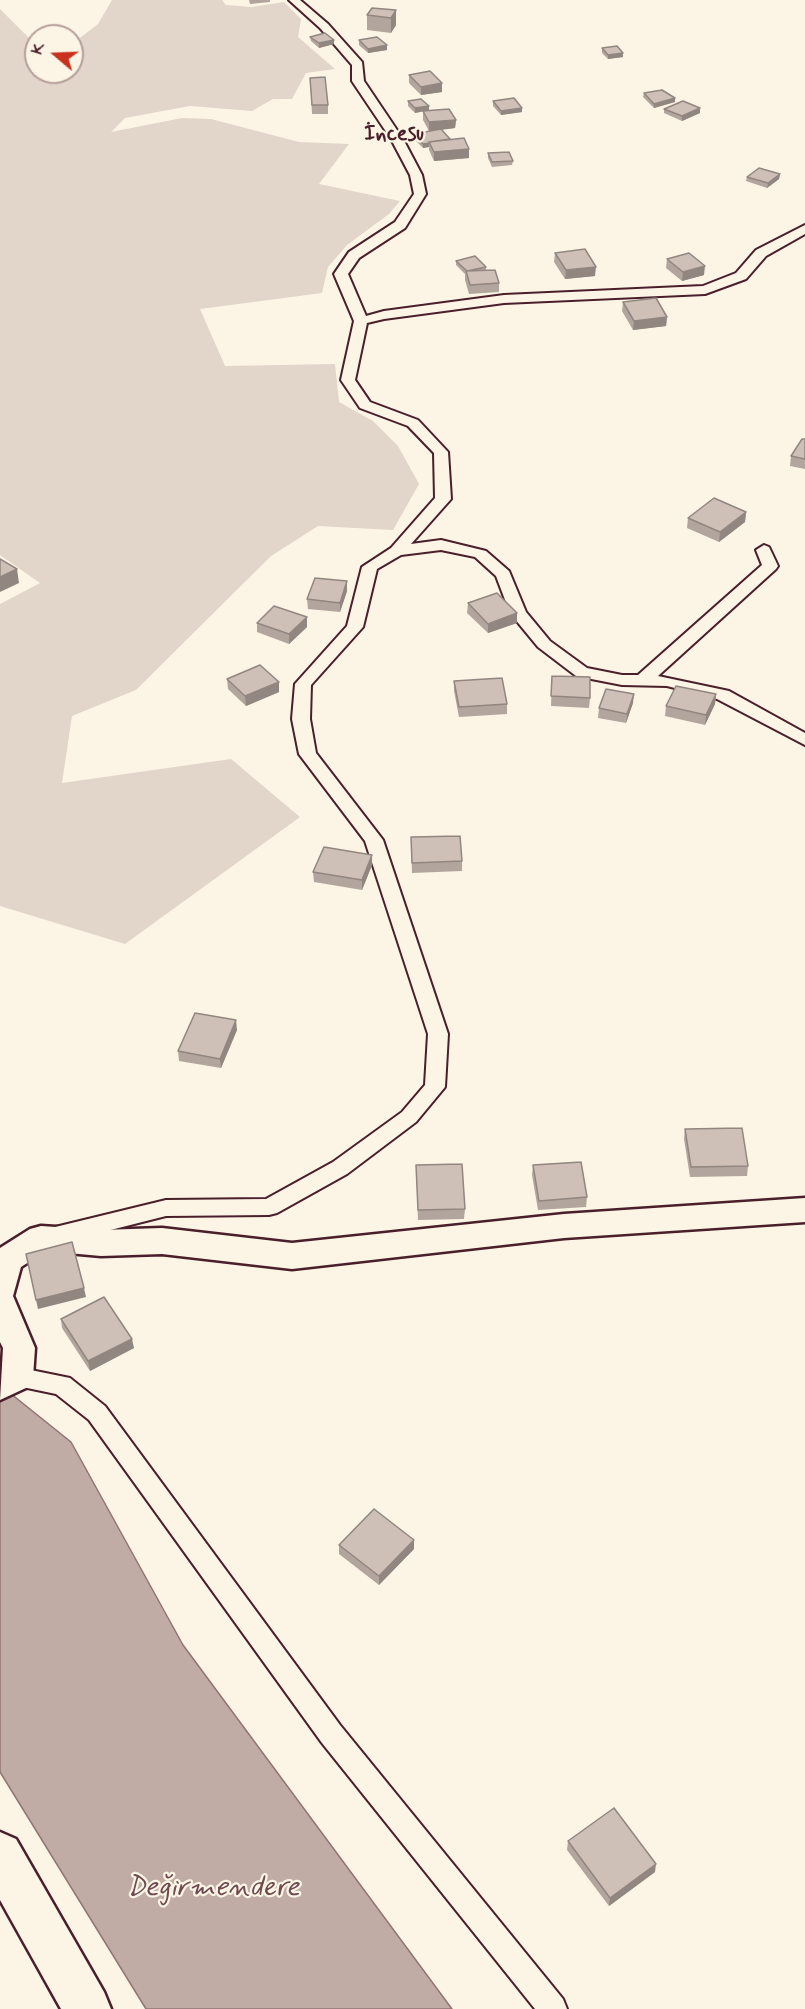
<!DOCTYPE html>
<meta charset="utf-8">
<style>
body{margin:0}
#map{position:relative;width:805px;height:2009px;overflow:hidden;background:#fcf5e5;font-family:Mynerve,sans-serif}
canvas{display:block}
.north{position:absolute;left:24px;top:24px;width:60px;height:60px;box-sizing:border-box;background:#fcf5e5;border:2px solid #b59f9b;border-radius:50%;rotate:289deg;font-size:16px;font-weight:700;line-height:24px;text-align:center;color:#4a1f2b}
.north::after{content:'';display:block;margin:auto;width:21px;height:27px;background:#c8321e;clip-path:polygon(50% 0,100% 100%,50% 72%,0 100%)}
</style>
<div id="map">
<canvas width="805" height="2009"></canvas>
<div class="north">K</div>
</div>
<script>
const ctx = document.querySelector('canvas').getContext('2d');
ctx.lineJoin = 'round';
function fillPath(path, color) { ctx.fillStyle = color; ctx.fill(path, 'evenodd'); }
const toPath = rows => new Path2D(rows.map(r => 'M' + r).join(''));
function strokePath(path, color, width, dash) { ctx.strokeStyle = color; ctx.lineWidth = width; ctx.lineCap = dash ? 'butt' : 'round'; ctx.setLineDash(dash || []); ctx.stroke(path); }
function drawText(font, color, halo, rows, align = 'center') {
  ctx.font = font + ' Mynerve,sans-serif'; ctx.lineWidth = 4.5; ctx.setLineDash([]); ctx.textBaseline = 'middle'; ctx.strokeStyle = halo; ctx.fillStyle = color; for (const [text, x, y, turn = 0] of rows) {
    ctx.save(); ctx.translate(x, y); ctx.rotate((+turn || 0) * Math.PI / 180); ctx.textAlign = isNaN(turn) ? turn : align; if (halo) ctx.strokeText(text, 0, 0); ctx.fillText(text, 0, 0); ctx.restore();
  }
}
fillPath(toPath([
 [112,0,222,0,226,5,252,7,284,2,301,19,298,37,335,69,306,73,292,99,273,99,252,111,190,106,125,118,111,132,182,118,211,119,299,142,349,144,319,184,400,201,389,214,347,245,328,267,322,293,200,309,225,366,335,364,339,402,373,421,398,446,419,484,393,530,318,526,271,556,136,690,72,716,62,783,231,759,300,817,125,944,0,906,0,604,40,583,0,555,0,9,36,45,36,72,72,72,72,44,98,24]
]), '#e2d5ca');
const water = toPath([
 [0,1385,71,1442,183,1645,452,2009,146,2009,0,1772,0,1385]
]);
fillPath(water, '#c0aca5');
strokePath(water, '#917474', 1.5);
const street = toPath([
 [289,0,300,0,328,24,362,62,364,81,403,139,422,175,426,194,405,228,359,258,348,274,366,316,384,311,504,295,703,286,736,273,756,250,805,225,805,234,766,256,746,279,705,294,504,303,384,319,367,323,355,380,370,402,418,420,448,452,451,499,411,544,441,540,486,551,509,571,526,612,550,641,587,668,622,675,638,675,762,565,756,550,764,545,769,547,778,566,776,569,658,676,729,691,805,733,805,745,717,699,667,686,622,685,576,676,538,647,510,613,496,576,475,557,441,550,401,555,377,569,363,627,311,685,310,719,316,753,383,840,448,1034,445,1087,416,1122,347,1174,277,1213,269,1215,166,1216,55,1244,47,1241,44,1235,47,1229,166,1200,266,1199,333,1162,402,1112,425,1085,428,1034,365,841,299,754,292,719,295,684,347,626,362,567,391,548,435,498,434,453,408,426,360,408,341,380,354,321,334,274,349,252,395,222,414,194,410,175,391,139,352,81,352,65,320,28,289,0],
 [16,1367,70,1378,105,1406,340,1725,563,1999,567,2009,535,2009,322,1743,89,1420,56,1394,8,1384,5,1377,8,1370,16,1367]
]);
const secondary = toPath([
 [805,1198,805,1222,564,1238,292,1269,162,1254,101,1256,46,1251,21,1267,13,1296,35,1348,33,1377,28,1387,0,1400,3,1348,0,1342,0,1248,30,1229,41,1226,101,1230,162,1228,292,1243,564,1214,805,1198]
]);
const highway = toPath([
 [0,1832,16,1839,104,1992,111,2009,61,2009,0,1900,0,1832]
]);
strokePath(street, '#4a1f2b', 4);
strokePath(secondary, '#4a1f2b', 5);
strokePath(highway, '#4a1f2b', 5);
fillPath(street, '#fcf5e5');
fillPath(secondary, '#fcf5e5');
fillPath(highway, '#fcf5e5');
fillPath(toPath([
 [249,0,270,0,270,2,250,4],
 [396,10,396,25,391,33,367,30,367,15],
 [310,37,334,44,319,48,311,41],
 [359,40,387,45,387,50,368,53,359,45],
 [602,48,623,53,623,57,608,59,602,53],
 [409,75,442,92,421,95,409,83],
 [310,78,328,105,328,114,312,114],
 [644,93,675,98,675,102,654,108,643,97],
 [408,101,429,106,429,110,415,113,408,106],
 [493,101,522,108,522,112,501,115,493,106],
 [664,109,700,113,682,121,664,113],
 [423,111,456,120,455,128,441,130,450,140,469,149,469,158,434,161,429,150,429,147,423,148,414,139,414,134,429,131,423,120],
 [488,153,513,161,512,165,492,167,488,158],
 [780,174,779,179,767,188,746,181,747,177],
 [555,253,595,276,565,279,554,262],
 [667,259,704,275,682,281,666,268],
 [456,261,486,267,486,270,499,283,499,292,469,294,465,280,465,274,456,265],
 [623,302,667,317,666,326,633,330,622,311],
 [805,439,805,469,790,466,791,456],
 [746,512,745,522,719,542,687,528,688,518],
 [347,581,347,591,340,612,308,609,307,599],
 [468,603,517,613,517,623,488,633,467,613],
 [307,617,307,627,289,644,257,632,257,623],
 [552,676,590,698,589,708,551,706],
 [227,679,279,682,279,692,246,706,228,689],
 [454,681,507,704,507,714,459,717,454,691],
 [716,694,715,704,705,725,665,716,666,706],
 [633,703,626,723,598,718,599,708],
 [411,837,462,861,462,871,412,873],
 [372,855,372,865,362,890,314,882,313,872],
 [237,1030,221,1068,179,1061,178,1051],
 [685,1129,748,1166,747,1176,690,1177,684,1139],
 [416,1165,465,1209,464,1219,418,1220],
 [533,1165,587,1197,586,1207,538,1210,532,1175],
 [61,1319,134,1348,90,1371,62,1328],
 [339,1545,414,1549,379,1585,339,1554],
 [568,1841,655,1872,609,1906,567,1850]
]), '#b2a59d');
fillPath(toPath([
 [396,10,396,25,391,33,391,18],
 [334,40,334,44,319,48,319,43],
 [387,45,387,50,368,53,368,49],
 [623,53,623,57,608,59,608,55],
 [442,83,442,92,421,95,421,87],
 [675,98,675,102,654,108,654,104],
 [429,106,429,110,415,113,415,108],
 [522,108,522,112,501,115,501,111],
 [700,108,700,113,682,121,682,116],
 [456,120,455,128,429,131,429,122],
 [429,143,429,147,423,148,423,144],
 [469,149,469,158,434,161,434,152],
 [780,174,779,179,767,188,768,183],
 [705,266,704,275,682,281,683,272],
 [596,267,595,276,565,279,566,270],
 [667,317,666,326,633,330,634,321],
 [746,512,745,522,719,542,720,532],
 [17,569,19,583,0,592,0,577],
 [347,581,347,591,340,612,340,603],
 [517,613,517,623,488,633,488,624],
 [307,617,307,627,289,644,289,634],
 [279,682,279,692,246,706,245,696],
 [634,694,633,703,626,723,627,714],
 [716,694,715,704,705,725,706,715],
 [372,855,372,865,362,890,362,880],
 [236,1020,237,1030,221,1068,220,1059],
 [84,1288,86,1297,38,1309,36,1300],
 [132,1339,134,1348,90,1371,88,1361],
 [414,1540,414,1549,379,1585,379,1576],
 [656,1864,655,1872,609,1906,610,1898]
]), '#918680');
const building = toPath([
 [372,8,396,10,391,18,367,15,372,8],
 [325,33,334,40,319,43,310,37,325,33],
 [377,37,387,45,368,49,359,40,377,37],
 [617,46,623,53,608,55,602,48,617,46],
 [430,71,442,83,421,87,409,75,430,71],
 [325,77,328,105,312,105,310,78,325,77],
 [662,90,675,98,654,104,644,93,662,90],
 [514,98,522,108,501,111,493,101,514,98],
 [421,99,429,106,415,108,408,101,421,99],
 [683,101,700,108,682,116,664,109,683,101],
 [449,109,456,120,429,122,423,111,449,109],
 [441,129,450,139,429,142,430,143,423,144,414,134,441,129],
 [464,138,469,149,434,152,429,142,464,138],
 [509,152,513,161,492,162,488,153,509,152],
 [759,168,780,174,768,183,747,177,759,168],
 [585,249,596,267,566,270,555,253,585,249],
 [689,253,705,266,683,272,667,259,689,253],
 [475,256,486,267,467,271,456,261,475,256],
 [495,270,499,283,470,285,466,271,495,270],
 [656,298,667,317,634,321,623,302,656,298],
 [802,439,805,439,805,459,791,456,802,439],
 [714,498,746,512,720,532,688,518,714,498],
 [0,559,17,569,0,577,0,559],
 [315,578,347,581,340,603,307,599,315,578],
 [497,593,517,613,488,624,468,603,497,593],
 [274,606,307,617,289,634,257,623,274,606],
 [260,665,279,682,245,696,227,679,260,665],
 [552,676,590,677,590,698,551,696,552,676],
 [502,678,507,704,459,707,454,681,502,678],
 [676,686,716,694,706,715,666,706,676,686],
 [606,689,634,694,627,714,599,708,606,689],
 [460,836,462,861,412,863,411,837,460,836],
 [324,847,372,855,362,880,313,872,324,847],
 [195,1013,236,1020,220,1059,178,1051,195,1013],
 [742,1128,748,1166,691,1167,685,1129,742,1128],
 [581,1162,587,1197,539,1201,533,1165,581,1162],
 [462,1164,465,1209,418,1210,416,1165,462,1164],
 [72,1242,84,1288,36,1300,26,1254,72,1242],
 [104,1297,132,1339,88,1361,61,1319,104,1297],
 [374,1509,414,1540,379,1576,339,1545,374,1509],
 [614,1808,656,1864,610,1898,568,1841,614,1808]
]);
fillPath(building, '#cfc0b7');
strokePath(building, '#918680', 1.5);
drawText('bold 22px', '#4a1f2b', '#fcf5e5', [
 ["İncesu",394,135]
]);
drawText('italic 28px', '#6d4950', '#fcf5e5', [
 ["Değirmendere",213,1889]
]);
</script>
